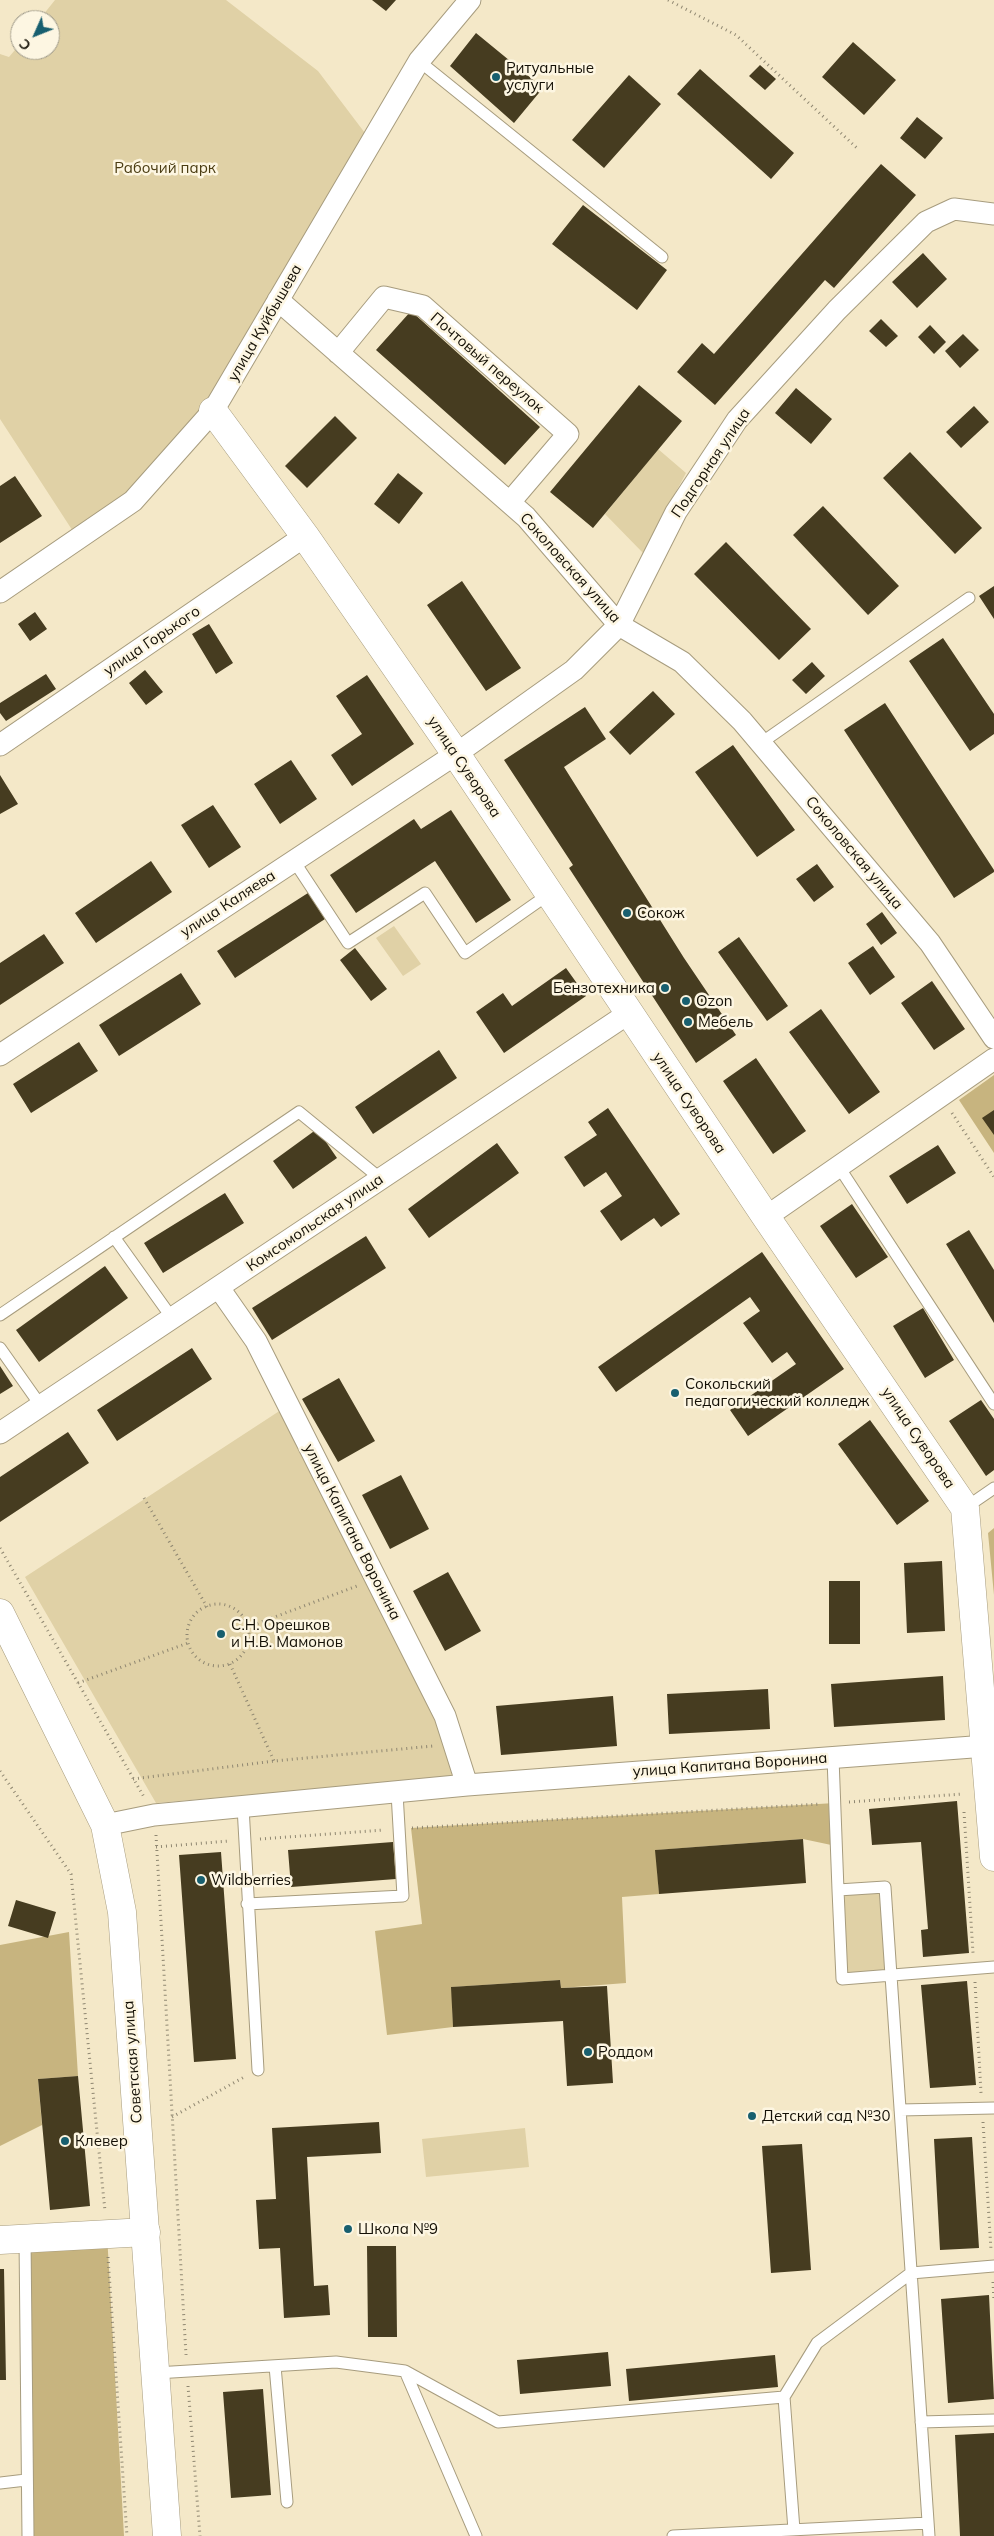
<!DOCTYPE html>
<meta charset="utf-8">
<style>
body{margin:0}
#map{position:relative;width:994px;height:2536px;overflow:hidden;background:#f4e8c8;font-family:Mulish,sans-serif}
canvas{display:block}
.north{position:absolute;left:10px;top:10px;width:50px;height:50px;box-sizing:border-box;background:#fdf6e2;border:1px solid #9f9a8a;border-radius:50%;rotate:226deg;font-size:14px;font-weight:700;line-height:20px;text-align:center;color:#130f05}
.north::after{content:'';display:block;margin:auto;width:18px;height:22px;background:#185f6f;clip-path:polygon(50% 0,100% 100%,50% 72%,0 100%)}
</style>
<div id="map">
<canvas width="994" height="2536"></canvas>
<div class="north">С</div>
</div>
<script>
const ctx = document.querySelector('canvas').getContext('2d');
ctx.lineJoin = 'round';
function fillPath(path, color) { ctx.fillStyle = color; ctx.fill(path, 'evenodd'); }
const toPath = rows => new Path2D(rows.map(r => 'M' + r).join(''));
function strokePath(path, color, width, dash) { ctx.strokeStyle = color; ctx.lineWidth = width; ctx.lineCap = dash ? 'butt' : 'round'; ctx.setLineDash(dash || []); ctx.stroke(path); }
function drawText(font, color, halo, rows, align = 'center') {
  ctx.font = font + ' Mulish,sans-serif'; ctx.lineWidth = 5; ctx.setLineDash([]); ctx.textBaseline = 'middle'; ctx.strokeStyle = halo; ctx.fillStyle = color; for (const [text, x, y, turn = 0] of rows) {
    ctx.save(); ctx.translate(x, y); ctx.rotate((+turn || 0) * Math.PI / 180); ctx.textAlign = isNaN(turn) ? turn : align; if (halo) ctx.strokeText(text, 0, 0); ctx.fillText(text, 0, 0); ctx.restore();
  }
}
fillPath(toPath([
 [55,0,226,0,318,71,371,141,213,411,78,539,0,419,0,54,9,57,20,44,20,50,50,50,50,20,39,20],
 [658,449,686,473,643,553,605,514],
 [394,926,421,964,403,976,376,938],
 [284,1408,438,1718,453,1777,156,1803,25,1577],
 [885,1887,891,1977,842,1979,838,1890],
 [525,2128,529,2167,426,2177,422,2139]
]), '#e0d1a6');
fillPath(toPath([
 [994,1075,994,1153,959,1100],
 [994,1528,994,1595,988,1533],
 [835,1803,836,1846,803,1839,656,1850,659,1894,622,1897,626,1983,561,1988,560,1980,452,1987,453,2027,387,2035,375,1931,422,1924,411,1828],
 [69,1932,78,2076,38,2079,42,2125,0,2146,0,1945],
 [107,2234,124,2536,30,2536,25,2238]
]), '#c7b47f');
fillPath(toPath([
 [372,0,396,0,386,11],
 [476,33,543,88,514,123,450,66],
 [853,42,896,80,864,115,822,77],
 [760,65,776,79,765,90,749,76],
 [700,69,794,153,771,179,677,94],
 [629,75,661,104,604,168,572,140],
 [917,117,943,138,925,159,900,138],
 [881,164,916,195,834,288,825,280,715,405,677,372,702,343,714,354],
 [583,205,667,270,637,310,552,244],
 [923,253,947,279,917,308,892,282],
 [411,311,540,427,505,465,376,350],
 [881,319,898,336,886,347,869,331],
 [930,325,946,342,934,354,918,337],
 [963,334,979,350,960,368,945,351],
 [639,385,682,421,593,528,550,492],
 [796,388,832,419,811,444,775,413],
 [974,406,989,422,961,448,946,432],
 [335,416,357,438,307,488,285,466],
 [910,452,982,528,955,554,883,478],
 [398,473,423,493,399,524,374,504],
 [15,476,42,516,0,543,0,486],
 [823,506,899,586,868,615,793,535],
 [726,542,811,629,779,660,694,574],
 [462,581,521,668,486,691,427,605],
 [994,586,994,619,979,596],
 [35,612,47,629,30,641,18,624],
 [209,624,233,663,216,674,192,634],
 [943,638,994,714,994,734,970,751,909,661],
 [812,662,825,676,806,694,792,680],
 [145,670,163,692,146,705,129,683],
 [46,674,56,689,6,721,0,713,0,703],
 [367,675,414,744,352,786,331,755,362,734,336,696],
 [653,691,675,714,630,755,609,732],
 [885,703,994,870,994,872,954,898,844,730],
 [585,707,606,739,564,767,684,958,736,1035,696,1063,569,868,573,865,504,760],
 [733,745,795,830,757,857,695,772],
 [291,760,317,799,280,824,254,784],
 [0,775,18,804,0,814],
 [213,805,241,847,209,868,181,825],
 [451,810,511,900,476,923,435,861,356,913,330,875,414,819,421,829],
 [151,861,172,892,96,943,75,913],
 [817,864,834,887,814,902,796,879],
 [308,893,325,919,235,978,217,951],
 [882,912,897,933,881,945,866,924],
 [44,934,64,963,0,1005,0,963],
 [739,937,788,1006,767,1021,718,952],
 [873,946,895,977,870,995,848,963],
 [355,948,387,989,371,1001,340,960],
 [566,968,586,996,504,1053,476,1012,503,993,512,1006],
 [181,973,201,1004,119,1056,99,1025],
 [932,981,965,1029,934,1050,901,1003],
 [821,1009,880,1092,849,1114,789,1032],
 [79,1042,98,1071,31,1113,13,1084],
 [439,1050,457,1078,373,1134,355,1107],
 [756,1058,806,1131,773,1154,723,1081],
 [608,1108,680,1214,661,1227,654,1218,621,1241,600,1211,622,1196,606,1172,584,1187,564,1157,597,1135,588,1122],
 [994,1110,994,1135,982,1118],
 [317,1129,337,1158,293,1189,273,1161],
 [497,1143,519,1173,429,1238,408,1209],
 [938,1145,956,1173,907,1204,889,1176],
 [225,1193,244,1223,163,1273,144,1243],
 [852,1204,888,1257,856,1278,820,1226],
 [969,1230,994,1270,994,1323,946,1244],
 [366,1236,386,1268,272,1340,252,1308],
 [762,1252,844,1369,748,1436,730,1410,796,1364,787,1352,772,1363,743,1323,760,1311,750,1297,616,1392,598,1367],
 [105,1266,128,1298,39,1362,16,1330],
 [923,1308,954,1360,925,1378,893,1326],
 [192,1348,212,1379,117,1441,97,1410],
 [0,1366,13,1386,0,1394],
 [339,1378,375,1441,338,1462,302,1399],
 [981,1400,994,1419,994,1470,986,1476,949,1421],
 [870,1420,929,1501,897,1525,838,1444],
 [68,1432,89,1463,0,1522,0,1477],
 [401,1475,429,1529,390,1549,362,1495],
 [942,1561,945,1631,907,1633,904,1563],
 [448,1572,481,1631,445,1651,413,1591],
 [829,1581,860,1581,860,1644,829,1644],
 [943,1676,945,1720,834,1727,831,1684],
 [768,1689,770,1729,669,1734,667,1694],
 [613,1696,617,1746,501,1755,496,1706],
 [957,1801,969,1953,923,1957,921,1930,928,1929,921,1842,872,1845,869,1809],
 [803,1839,806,1883,659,1894,655,1850],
 [393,1842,396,1879,291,1887,288,1850],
 [221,1852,236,2059,194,2062,179,1855],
 [16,1900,56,1912,48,1938,8,1926],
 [560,1980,561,1988,607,1986,613,2083,567,2086,563,2021,453,2027,451,1987],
 [967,1981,976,2085,930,2088,921,1985],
 [78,2076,90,2206,50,2210,38,2079],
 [379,2122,381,2153,307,2157,314,2286,328,2285,330,2315,284,2318,280,2248,259,2249,256,2200,276,2199,272,2128],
 [972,2137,979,2248,940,2250,934,2139],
 [802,2144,811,2270,771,2273,762,2146],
 [367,2246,396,2246,397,2337,368,2337],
 [0,2269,4,2269,6,2380,0,2380],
 [989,2295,994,2399,948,2403,941,2299],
 [608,2352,611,2386,520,2394,517,2360],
 [775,2355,778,2387,629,2401,626,2369],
 [263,2389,271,2495,231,2498,223,2392],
 [994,2433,994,2536,960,2536,955,2435]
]), '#463c20');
const service = toPath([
 [419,61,662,257],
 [761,743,969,598],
 [294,861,348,943,425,893,465,953,549,894],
 [839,1167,994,1404],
 [114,1237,172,1318],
 [0,1315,299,1112,381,1179],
 [0,1348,41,1406],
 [965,1508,994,1488],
 [833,1758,838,1890,885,1887,929,2536],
 [243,1807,258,2070],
 [838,1890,842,1979,994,1967],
 [247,1904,403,1896,397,1793],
 [900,2110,994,2108],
 [25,2238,28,2536],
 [275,2366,287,2502],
 [405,2371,498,2422,784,2397,817,2343,911,2273,994,2266],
 [156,2373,336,2362,405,2371,476,2536],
 [784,2397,794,2530],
 [921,2422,994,2420],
 [0,2483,26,2480],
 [673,2536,928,2523]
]);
const minor = toPath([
 [278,300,526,517,619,625,682,662,742,721,930,943,994,1038],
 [338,353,384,297,423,306,568,434,510,502],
 [0,592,133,501,213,411,419,61,470,0],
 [0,745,305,536],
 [0,1055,456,754,574,670,619,625,676,512,737,420,837,310,926,222,954,209,994,214],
 [766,1217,994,1059],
 [219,1288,256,1341,445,1716,467,1785],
 [0,1433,629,1013],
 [105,1825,154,1815,467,1785,986,1746]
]);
const tertiary = toPath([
 [213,411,305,536,456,754,766,1217,965,1508,994,1857],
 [0,2240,146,2232]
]);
const secondary = toPath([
 [0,1613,105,1825,122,1912,167,2536]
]);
strokePath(service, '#a79c7e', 13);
strokePath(minor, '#a79c7e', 23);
strokePath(tertiary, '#a79c7e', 29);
strokePath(secondary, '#a79c7e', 29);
strokePath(toPath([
 [668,0,736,35,858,149],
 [952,1113,994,1177],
 [144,1498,207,1607],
 [0,1548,144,1797],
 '187 1635a31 31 0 1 1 62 0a31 31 0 1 1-62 0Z',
 [248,1627,357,1586],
 [230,1664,274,1761],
 [78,1683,188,1643],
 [0,1771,71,1874,105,2211],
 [133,1779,274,1761,433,1746],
 [849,1802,963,1794],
 [964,1812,973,1953],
 [412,1828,821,1804],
 [156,1835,186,2355],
 [260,1839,384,1830],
 [156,1847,229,1841],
 [975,1982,981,2093],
 [172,2117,246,2076],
 [983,2122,991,2250],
 [108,2257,127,2536],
 [993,2282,994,2301],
 [188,2386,200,2536]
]), '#8f8771', 3, [1, 4]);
strokePath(service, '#fff', 11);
strokePath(minor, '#fff', 21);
strokePath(tertiary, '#fff', 28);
strokePath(secondary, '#fff', 28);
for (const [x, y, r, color] of [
 [496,77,5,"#185f6f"],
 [627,913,5,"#185f6f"],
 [665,988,5,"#185f6f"],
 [686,1001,5,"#185f6f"],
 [688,1022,5,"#185f6f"],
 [675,1393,5,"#185f6f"],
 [221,1634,5,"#185f6f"],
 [201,1880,5,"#185f6f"],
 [588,2052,5,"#185f6f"],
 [752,2116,5,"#185f6f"],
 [65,2141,5,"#185f6f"],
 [348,2229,5,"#185f6f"]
]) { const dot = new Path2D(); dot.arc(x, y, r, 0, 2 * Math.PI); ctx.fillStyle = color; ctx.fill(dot); strokePath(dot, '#fdf6e2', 2); }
drawText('15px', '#130f05', '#fdf6e2', [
 ["Ритуальные",506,68],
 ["услуги",506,85],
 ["Сокож",637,913],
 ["Бензотехника",655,988,"right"],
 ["Ozon",696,1001],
 ["Мебель",698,1022],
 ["Сокольский",685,1384],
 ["педагогический колледж",685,1401],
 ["С.Н. Орешков",231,1625],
 ["и Н.В. Мамонов",231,1642],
 ["Wildberries",211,1880],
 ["Роддом",598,2052],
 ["Детский сад №30",762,2116],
 ["Клевер",75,2141],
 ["Школа №9",358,2229]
], 'left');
drawText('15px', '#4a3c12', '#fdf6e2', [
 ["Рабочий парк",165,168]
]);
drawText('15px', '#130f05', '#fdf6e2', [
 ["улица Куйбышева",265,323,-60],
 ["Почтовый переулок",487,363,41],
 ["Подгорная улица",711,463,-56],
 ["Соколовская улица",570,568,48],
 ["улица Горького",152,641,-34],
 ["улица Суворова",464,767,56],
 ["Соколовская улица",854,853,50],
 ["улица Каляева",228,904,-33],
 ["улица Суворова",689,1103,56],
 ["Комсомольская улица",315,1223,-34],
 ["улица Суворова",918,1438,56],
 ["улица Капитана Воронина",352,1532,63],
 ["улица Капитана Воронина",730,1765,-4],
 ["Советская улица",133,2062,-94]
]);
</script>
